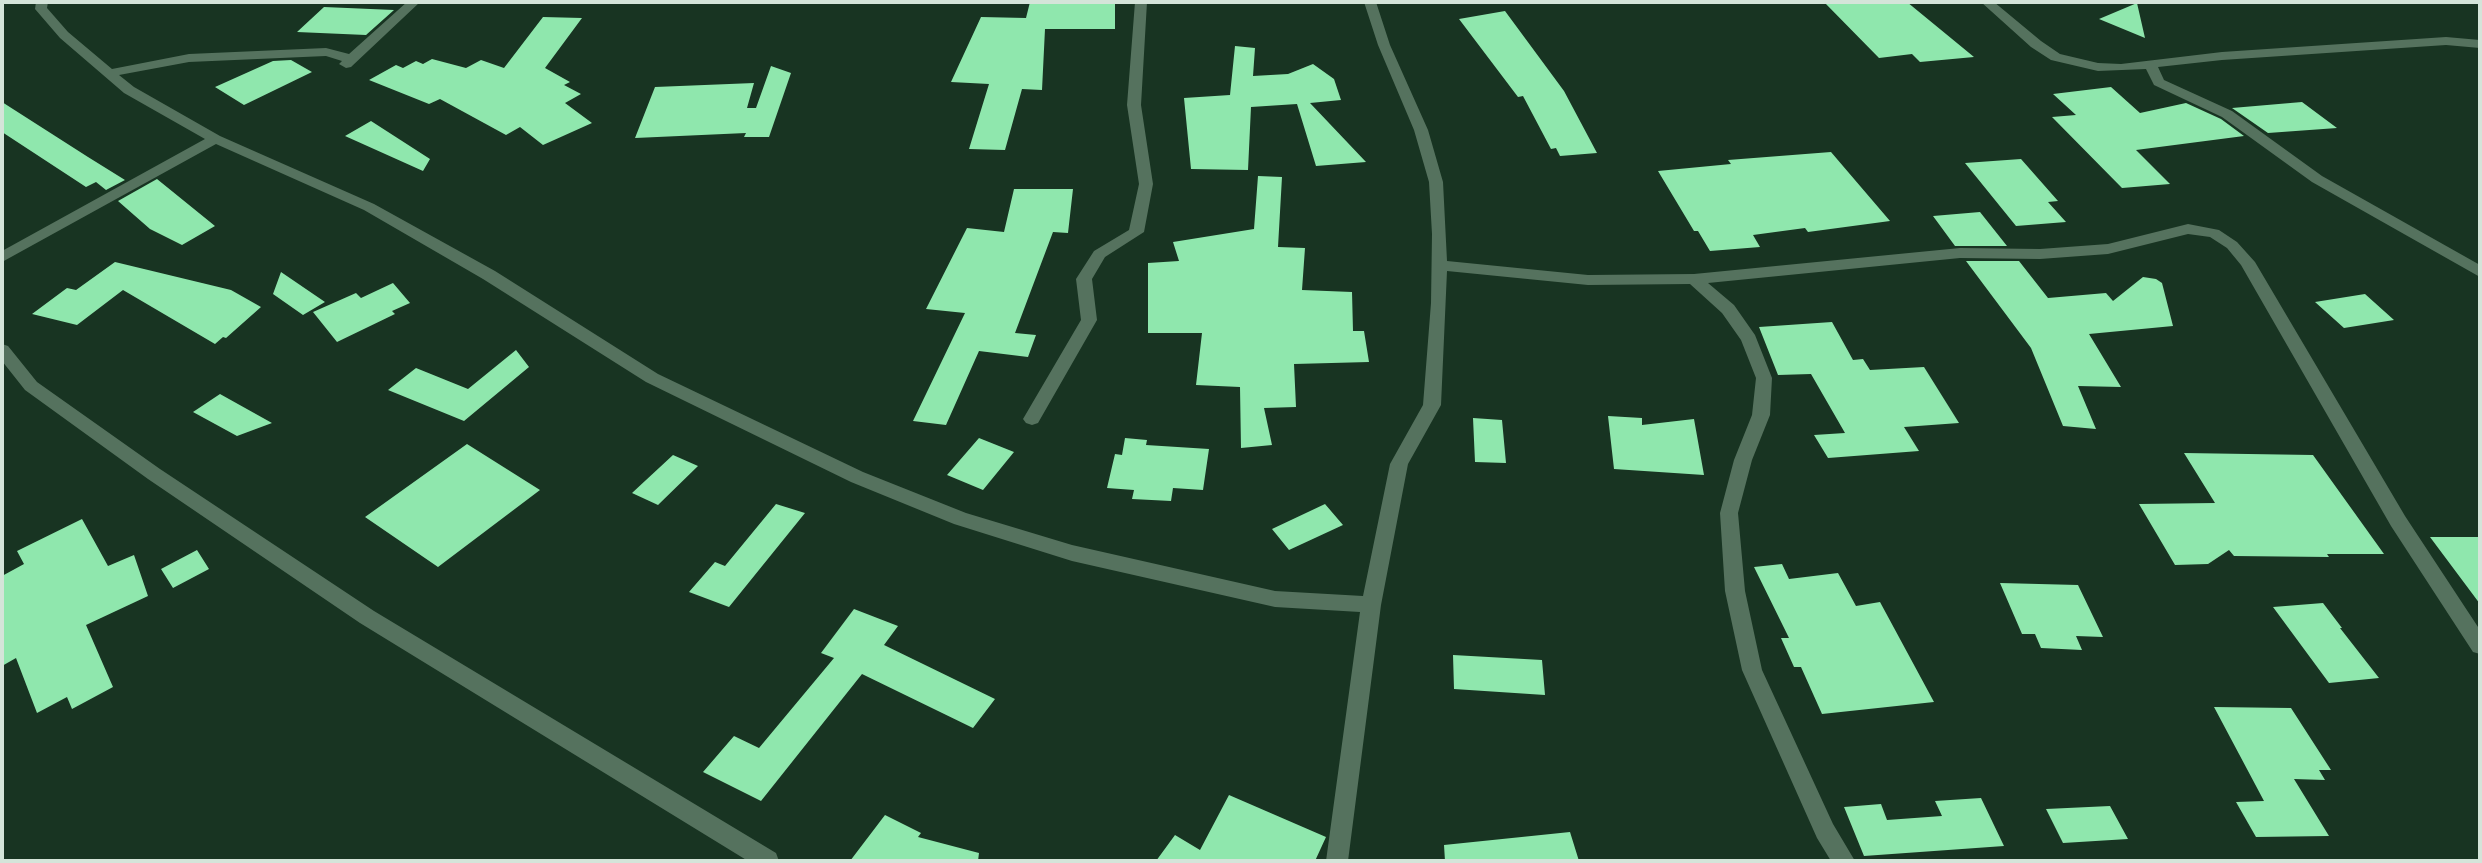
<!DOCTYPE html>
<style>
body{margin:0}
#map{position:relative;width:2482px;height:863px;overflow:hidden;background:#183422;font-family:"Alegreya Sans",sans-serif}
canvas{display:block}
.frame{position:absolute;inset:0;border:4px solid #d4e4d9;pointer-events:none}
</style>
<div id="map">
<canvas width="2482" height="863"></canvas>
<div class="frame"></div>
</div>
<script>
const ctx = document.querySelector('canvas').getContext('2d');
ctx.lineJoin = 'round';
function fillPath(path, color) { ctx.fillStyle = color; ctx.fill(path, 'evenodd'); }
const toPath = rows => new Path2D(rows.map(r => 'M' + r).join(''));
fillPath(toPath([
 [1030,2,1115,2,1115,29,1045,29,1042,90,1022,89,1005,150,969,149,989,84,951,82,981,17,1026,18],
 [1824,2,1907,2,1974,57,1920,62,1912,54,1879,58],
 [2137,3,2145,38,2099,19],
 [324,7,394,10,366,35,297,32],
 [1505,11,1564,91,1597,153,1560,156,1556,148,1551,149,1523,96,1518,97,1459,19],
 [543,17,582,18,545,68,570,82,564,85,581,94,565,103,592,123,543,145,520,127,506,135,440,99,429,104,369,80,396,65,403,68,416,61,423,64,432,59,466,68,481,60,504,68],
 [1235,46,1255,48,1253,76,1288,74,1313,64,1334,79,1341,100,1310,103,1366,162,1316,166,1297,104,1251,107,1248,170,1191,169,1184,98,1230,95],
 [291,60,312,72,244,105,215,87,273,61],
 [771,66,791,73,769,137,744,137,746,133,635,138,655,87,754,83,747,108,756,108],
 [2111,87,2140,113,2186,103,2221,119,2244,136,2136,150,2170,184,2122,188,2052,117,2076,115,2053,94],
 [2,102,88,157,125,180,106,190,96,182,86,187,2,132],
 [2302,102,2337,128,2268,133,2232,108],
 [371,121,430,159,423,171,345,136],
 [1831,152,1890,221,1808,232,1805,228,1753,235,1760,247,1710,251,1698,231,1694,231,1658,171,1731,164,1728,160],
 [2021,159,2058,201,2048,202,2066,222,2016,226,1965,163],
 [1258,176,1282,177,1278,247,1305,248,1302,290,1352,292,1353,331,1364,331,1369,362,1294,364,1296,407,1264,408,1272,445,1241,448,1240,387,1196,385,1202,333,1148,333,1148,263,1179,261,1173,242,1254,229],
 [157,179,215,226,182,245,150,229,118,201],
 [1014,189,1073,189,1068,233,1053,232,1015,333,1036,335,1028,357,979,351,946,425,913,421,965,313,926,309,967,228,1004,232],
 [1980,212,2007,246,1955,246,1933,216],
 [1966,261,2019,261,2048,298,2106,293,2113,301,2143,277,2156,279,2162,283,2173,326,2089,334,2121,387,2078,386,2096,429,2063,426,2031,348],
 [115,262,231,290,261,307,226,338,223,337,215,344,123,290,77,325,32,314,67,288,76,290],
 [281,272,325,302,303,315,273,294],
 [393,283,410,303,392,311,395,314,337,342,313,312,356,293,361,298],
 [2365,294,2394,320,2344,328,2315,302],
 [1832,322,1853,360,1863,359,1870,370,1924,367,1959,423,1904,427,1919,451,1828,458,1814,435,1845,433,1811,374,1778,375,1759,327],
 [516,350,529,367,464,421,388,390,416,368,468,389],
 [220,394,272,423,237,436,193,412],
 [1608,416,1642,418,1642,425,1694,419,1704,475,1614,469],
 [1473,418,1502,420,1506,463,1475,462],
 [979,438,1014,452,983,490,947,475],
 [1125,438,1147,440,1146,445,1209,449,1203,490,1173,488,1171,501,1132,499,1134,490,1107,488,1115,454,1122,455],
 [467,444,540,490,438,567,365,517],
 [2184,453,2313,455,2384,554,2327,554,2329,557,2234,556,2229,550,2208,564,2175,565,2139,504,2215,503],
 [673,455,698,466,658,505,632,493],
 [776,504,805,513,729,607,689,592,715,562,725,566],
 [1325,504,1343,525,1289,550,1272,529],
 [82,519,108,566,134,555,148,596,86,625,113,687,72,709,67,697,37,713,16,658,2,666,2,576,24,564,17,551],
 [2430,537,2480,537,2480,604],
 [197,550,209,569,173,588,161,569],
 [1782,564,1789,579,1838,573,1856,606,1880,602,1934,702,1822,714,1801,667,1794,667,1781,638,1789,638,1754,567],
 [2000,583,2078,585,2103,637,2076,636,2082,650,2041,648,2035,634,2022,634],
 [2323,603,2342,628,2340,628,2379,678,2329,683,2273,607],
 [854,609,898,626,884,645,995,699,973,728,862,674,761,801,703,772,734,736,759,748,834,658,821,653],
 [1453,655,1542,660,1545,695,1454,689],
 [2214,707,2291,708,2331,770,2319,770,2325,780,2294,779,2329,836,2256,837,2236,802,2264,801],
 [1229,795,1326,837,1315,861,1156,861,1175,835,1200,850],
 [1981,798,2004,846,1864,856,1844,807,1881,804,1887,820,1942,816,1935,801],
 [2110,806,2128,839,2063,843,2046,809],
 [885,815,921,833,918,837,979,853,978,861,850,861],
 [1570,832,1579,861,1445,861,1444,845]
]), '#8fe7ad');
fillPath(toPath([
 [36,2,48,2,47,8,68,32,112,69,189,54,326,48,349,54,407,2,420,2,351,67,346,68,339,64,342,61,326,56,189,62,119,75,134,87,220,136,374,204,495,271,658,374,863,472,966,513,1072,545,1275,591,1363,596,1390,464,1423,405,1431,303,1432,234,1429,182,1414,130,1378,45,1364,2,1376,2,1390,45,1428,130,1443,182,1447,261,1588,275,1694,274,1960,248,2040,249,2108,244,2188,224,2219,230,2237,242,2255,262,2405,516,2480,630,2480,654,2473,652,2391,526,2241,265,2227,248,2210,237,2188,234,2108,254,2040,259,1960,258,1708,283,1734,305,1755,335,1772,378,1770,415,1752,460,1738,513,1745,591,1762,670,1833,824,1855,861,1831,861,1817,838,1742,670,1725,591,1720,513,1734,460,1752,415,1756,378,1741,340,1722,313,1690,284,1588,285,1447,271,1441,405,1408,464,1381,605,1348,861,1326,861,1360,612,1275,607,1072,561,954,524,851,482,646,382,483,279,364,210,216,144,2,262,2,251,205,139,124,93,60,38,35,9,36,2],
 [1135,2,1147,2,1141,105,1153,184,1144,232,1105,257,1092,279,1097,320,1038,423,1032,425,1026,423,1023,419,1081,320,1076,279,1094,251,1129,230,1139,184,1127,105,1135,2],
 [1981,2,1994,2,2041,41,2060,54,2098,63,2121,64,2222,52,2446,37,2480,40,2480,48,2446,45,2222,60,2158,67,2164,80,2232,111,2322,176,2480,265,2480,277,2312,182,2222,117,2154,85,2146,69,2098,71,2051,60,2031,47,1981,2],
 [2,344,8,346,37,382,160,469,374,611,776,853,779,861,748,861,360,623,148,479,25,390,2,361,2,344]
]), '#55725e');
</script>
